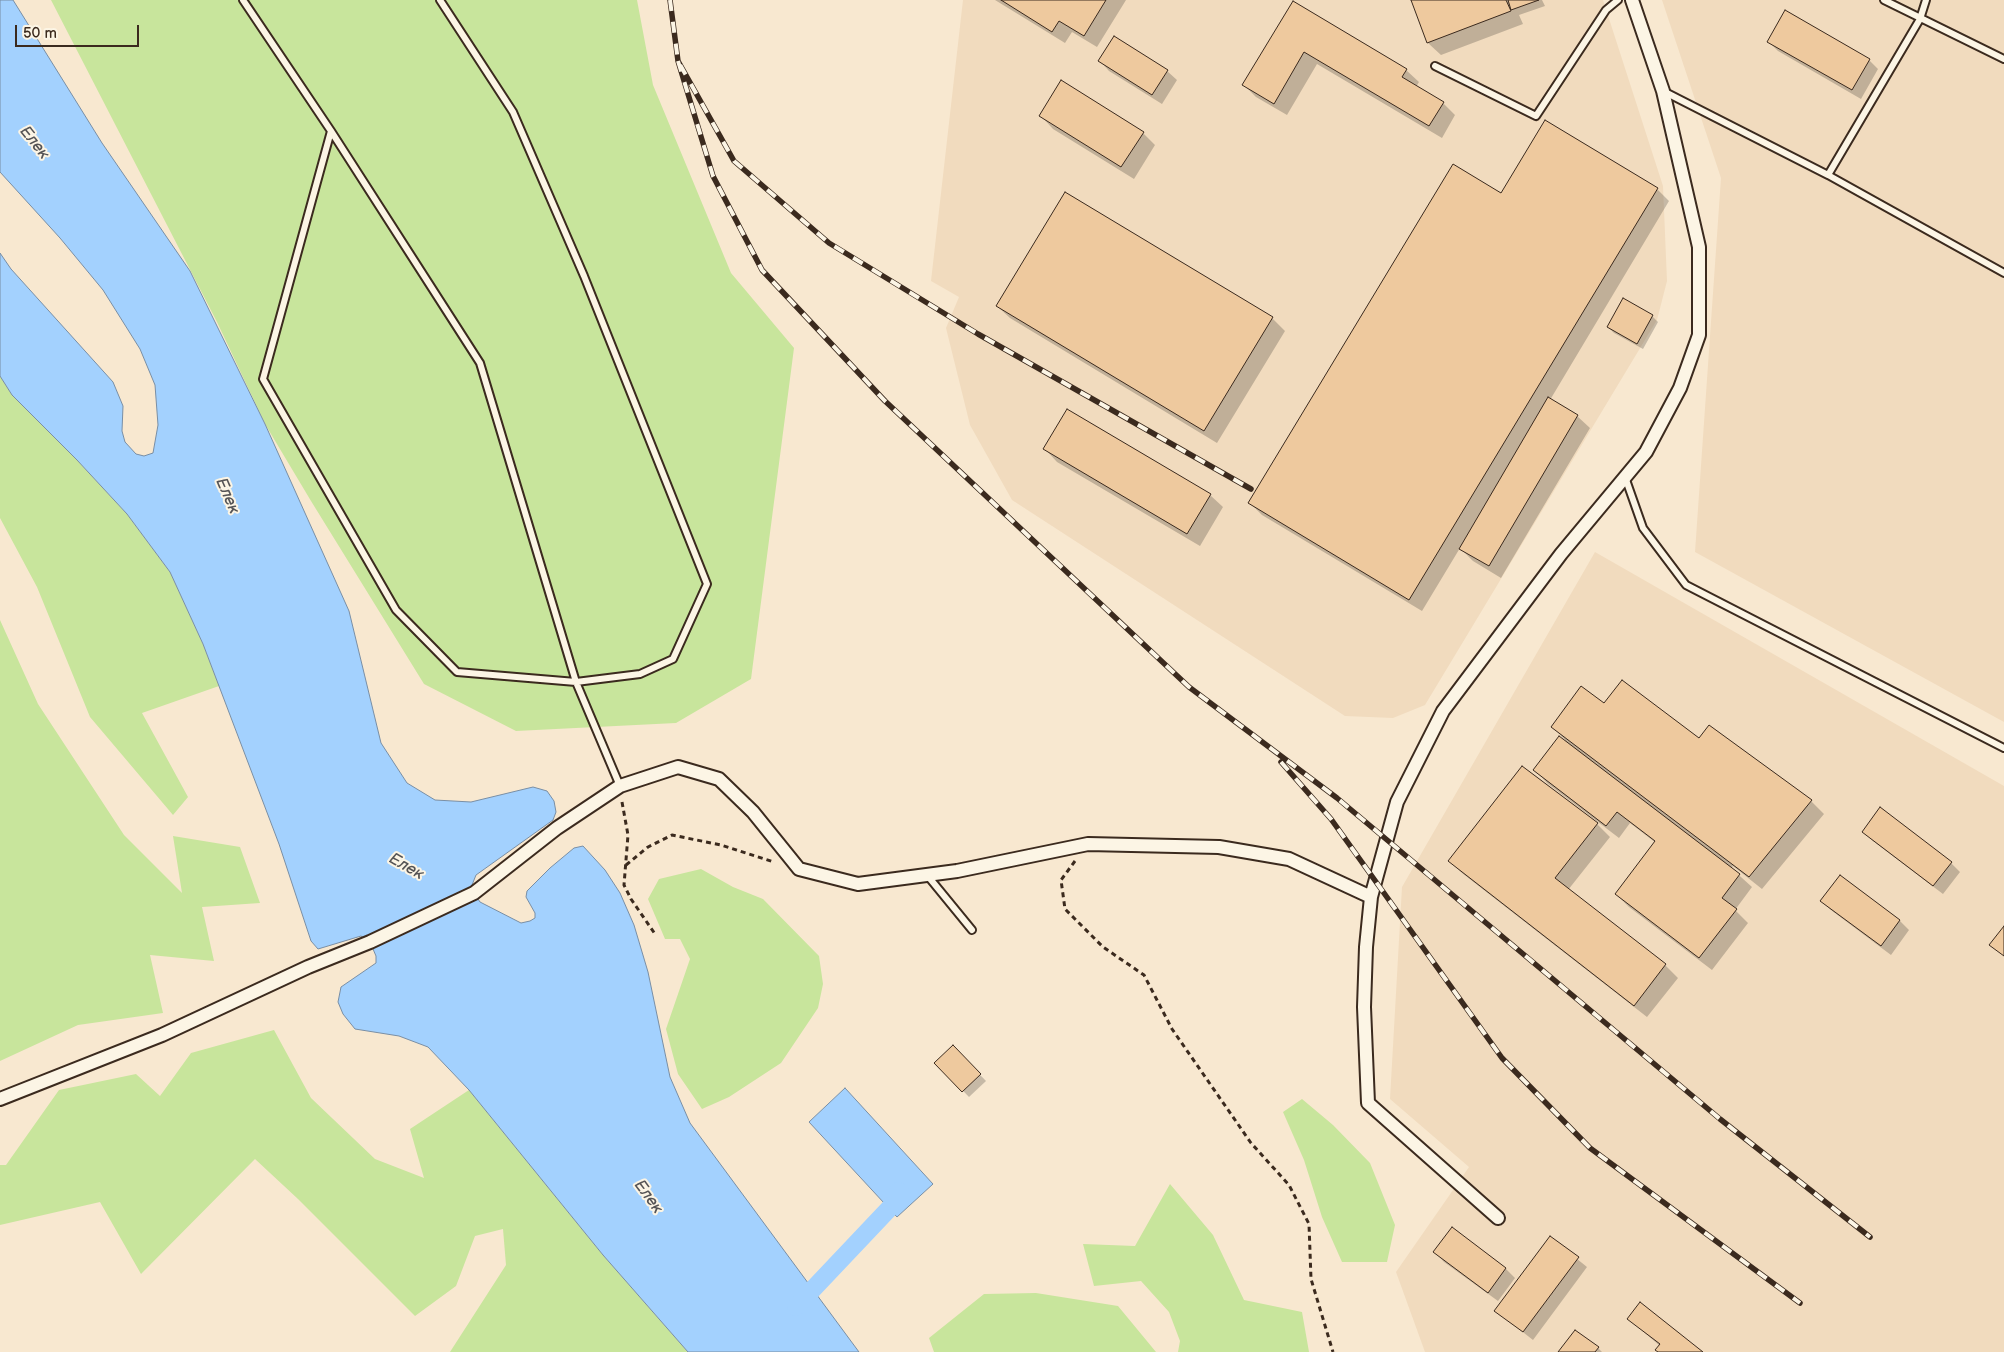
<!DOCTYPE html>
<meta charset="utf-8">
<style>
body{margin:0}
#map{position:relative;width:2004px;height:1352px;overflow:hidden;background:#f8e8d0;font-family:"Balsamiq Sans",sans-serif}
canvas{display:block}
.scale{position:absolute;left:15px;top:25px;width:124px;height:22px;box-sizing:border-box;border:2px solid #3b2a1e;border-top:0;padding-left:6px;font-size:15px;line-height:18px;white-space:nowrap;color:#3b2a1e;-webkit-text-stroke:4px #fcf5e5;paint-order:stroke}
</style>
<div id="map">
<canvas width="2004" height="1352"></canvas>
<div class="scale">50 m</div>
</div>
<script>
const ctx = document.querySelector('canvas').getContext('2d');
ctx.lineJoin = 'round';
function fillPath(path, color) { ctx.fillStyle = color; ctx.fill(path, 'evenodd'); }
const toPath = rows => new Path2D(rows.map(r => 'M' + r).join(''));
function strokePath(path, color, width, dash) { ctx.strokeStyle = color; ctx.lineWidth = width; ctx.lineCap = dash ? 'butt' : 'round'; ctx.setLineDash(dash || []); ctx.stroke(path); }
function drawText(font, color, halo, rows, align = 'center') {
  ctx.font = font + ' "Balsamiq Sans",sans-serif'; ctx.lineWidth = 4; ctx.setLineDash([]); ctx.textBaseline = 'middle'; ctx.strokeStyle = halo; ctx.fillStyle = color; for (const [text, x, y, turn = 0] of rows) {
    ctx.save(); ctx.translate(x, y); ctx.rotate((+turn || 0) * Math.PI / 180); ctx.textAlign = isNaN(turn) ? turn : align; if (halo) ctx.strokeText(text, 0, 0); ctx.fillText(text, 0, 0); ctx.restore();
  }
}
fillPath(toPath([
 [963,0,1603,0,1663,186,1667,281,1657,320,1425,705,1393,718,1345,716,1012,500,970,425,946,328,959,297,931,281],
 [1662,0,2004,0,2004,722,1695,552,1721,178],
 [1595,552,2004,786,2004,1352,1425,1352,1396,1272,1469,1167,1390,1099,1402,887]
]), '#f1dbbe');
fillPath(toPath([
 [51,0,637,0,653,85,731,273,794,348,751,679,676,723,516,731,424,684,311,501,265,424,217,322],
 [0,376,12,395,77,460,127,514,170,572,203,644,219,686,142,713,188,797,173,815,90,717,37,587,0,518],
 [0,620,38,704,124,835,182,893,173,836,240,847,260,903,202,907,214,961,150,955,163,1013,78,1025,0,1061],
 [701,869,733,887,763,899,819,956,823,984,818,1008,781,1063,729,1097,702,1109,678,1074,666,1029,690,959,680,939,665,939,648,899,659,879],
 [274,1030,311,1098,375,1159,424,1178,410,1129,469,1090,603,1255,688,1352,450,1352,506,1265,503,1229,475,1236,456,1286,415,1316,298,1199,255,1159,141,1274,100,1202,0,1225,0,1165,6,1165,59,1090,136,1074,160,1096,191,1053],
 [1302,1099,1333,1125,1370,1163,1395,1225,1387,1262,1342,1262,1322,1217,1304,1160,1283,1112],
 [1170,1184,1213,1235,1244,1300,1302,1312,1309,1352,1178,1352,1180,1341,1169,1312,1141,1281,1094,1286,1083,1244,1135,1246],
 [1036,1293,1118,1306,1156,1352,934,1352,929,1338,984,1294]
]), '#c8e59c');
const water = toPath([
 [0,0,13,0,102,143,190,271,265,424,349,611,381,743,407,783,435,800,471,802,533,787,547,791,554,801,556,812,553,820,476,875,472,885,474,893,480,902,521,923,530,921,535,918,535,913,526,897,527,891,550,868,574,848,583,846,605,870,620,893,634,925,648,972,670,1077,690,1123,859,1352,688,1352,603,1255,469,1090,428,1047,399,1036,355,1029,343,1014,338,1002,341,987,376,963,376,956,370,942,361,936,318,949,311,941,279,844,203,644,170,572,127,514,77,460,12,395,0,376,0,253,11,269,113,382,123,406,122,431,125,442,136,454,144,456,153,453,158,425,155,385,140,349,103,290,60,238,0,172,0,0],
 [845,1088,933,1184,897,1217,809,1122,845,1088]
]);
fillPath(water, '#a3d1fe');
strokePath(water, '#798ea4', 1);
fillPath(toPath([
 [995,0,1126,0,1097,47,1072,32,1065,43],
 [1412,0,1542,0,1545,6,1519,15,1523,24,1441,55,1428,43],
 [1293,2,1406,70,1419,82,1416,87,1443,103,1455,115,1442,138,1317,64,1287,115,1256,97,1244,85],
 [1769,42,1869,60,1878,69,1861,99,1778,51],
 [1100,61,1167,71,1177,80,1162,104,1109,71],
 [1041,116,1143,133,1155,145,1134,179,1053,129],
 [1657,189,1669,201,1550,400,1577,416,1590,428,1501,578,1473,561,1460,548,1422,611,1262,515,1250,503,1502,195],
 [1065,194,1272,318,1285,331,1217,443,1010,318,997,306],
 [1624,300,1652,316,1658,322,1643,349,1614,333,1608,327],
 [1045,449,1210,495,1223,507,1200,546,1057,462],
 [1605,705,1700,739,1709,726,1811,801,1824,814,1762,889,1733,866,1731,868,1752,887,1735,910,1748,923,1712,970,1629,907,1616,894,1656,843,1630,823,1619,838,1547,783,1535,770,1565,740,1553,727],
 [1522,768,1597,824,1610,837,1568,890,1665,965,1678,978,1647,1017,1462,873,1450,861],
 [1863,831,1951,863,1960,872,1943,894,1873,841],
 [1840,876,1900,921,1909,930,1891,955,1831,910,1822,901],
 [953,1047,986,1081,969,1097,936,1063],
 [1452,1229,1506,1269,1515,1278,1498,1301,1444,1262,1435,1252],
 [1551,1238,1587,1267,1533,1340,1496,1311],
 [1629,1319,1701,1352,1659,1352,1660,1346],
 [1598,1348,1602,1352,1560,1352]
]), '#0003');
strokePath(toPath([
 [796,1307,902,1195,898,1191]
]), '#a3d1fe', 18);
const building = toPath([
 [1001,0,1106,0,1084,36,1059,21,1052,32,1001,0],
 [1411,0,1506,0,1511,11,1427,43,1411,0],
 [1508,0,1539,0,1511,10,1508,0],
 [1293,1,1407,69,1402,77,1444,102,1429,126,1304,52,1274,104,1242,85,1293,1],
 [1785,10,1870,59,1852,90,1767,42,1785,10],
 [1114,36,1168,70,1152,95,1098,61,1114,36],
 [1061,80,1144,132,1121,167,1039,116,1061,80],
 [1545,120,1658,188,1409,600,1248,503,1453,164,1501,193,1545,120],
 [1065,192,1273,317,1204,431,996,306,1065,192],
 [1623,298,1653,315,1637,344,1607,327,1623,298],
 [1548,397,1578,415,1489,566,1459,549,1548,397],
 [1067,409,1211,494,1187,534,1043,449,1067,409],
 [1622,680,1699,738,1709,725,1812,800,1749,877,1551,727,1581,686,1604,703,1622,680],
 [1559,736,1740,874,1722,898,1737,909,1699,958,1615,894,1655,841,1617,812,1606,826,1533,770,1559,736],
 [1522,766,1598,823,1555,878,1666,964,1634,1006,1448,861,1522,766],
 [1880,807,1952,862,1933,886,1862,832,1880,807],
 [1840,875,1900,920,1881,946,1820,901,1840,875],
 [2004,926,2004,956,1989,945,2004,926],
 [953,1045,981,1074,962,1092,934,1063,953,1045],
 [1452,1227,1506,1268,1488,1293,1433,1252,1452,1227],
 [1550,1236,1579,1257,1523,1332,1494,1311,1550,1236],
 [1640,1302,1703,1352,1658,1352,1655,1350,1660,1344,1627,1319,1640,1302],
 [1575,1330,1599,1347,1595,1352,1558,1352,1575,1330]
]);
fillPath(building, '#eec99e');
strokePath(building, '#3b2a1e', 1);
const lane = toPath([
 [243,0,331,131,480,363,576,682,620,786],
 [1884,0,2004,59],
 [1435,66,1536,116,1606,10,1618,0],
 [1663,91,1828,175,1920,19,1926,0],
 [331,131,263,379,396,610,457,672,576,682,640,674,673,659,707,584,584,276,513,112,440,0],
 [1828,175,2004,273],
 [1625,477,1643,528,1686,585,2004,748],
 [927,875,972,930]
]);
const street = toPath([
 [0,1099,162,1035,308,967,370,942,474,893,557,828,620,786,678,767,719,779,753,812,799,869,858,884,957,871,1088,844,1219,847,1289,859,1371,897],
 [1498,1218,1368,1103,1364,1007,1366,947,1371,897,1397,802,1443,711,1561,554,1646,452,1680,388,1699,335,1699,247,1663,91,1632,0]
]);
strokePath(lane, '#3b2a1e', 10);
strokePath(street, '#3b2a1e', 16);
strokePath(toPath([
 [622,802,628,835,624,885,631,899,655,934],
 [1075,861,1061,880,1065,909,1103,947,1144,975,1172,1029,1251,1143,1289,1185,1309,1224,1311,1279,1333,1352],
 [626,865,648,847,672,835,721,845,774,862]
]), '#3b2a1e', 3, [5, 4]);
strokePath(lane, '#fcf5e5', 6);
strokePath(street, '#fcf5e5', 12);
const rail = toPath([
 [670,0,678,61,734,161,829,243,978,334,1251,489],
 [678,61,713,176,762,270,885,401,1189,687,1337,798,1720,1119,1870,1237],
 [1281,762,1331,819,1502,1058,1590,1148,1800,1303]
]);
strokePath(rail, '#3b2a1e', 5.5);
strokePath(rail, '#fcf5e5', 4, [11]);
drawText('italic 16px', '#555456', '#fcf5e5', [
 ["Елек",34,143,52],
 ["Елек",227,496,67],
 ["Елек",406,867,30],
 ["Елек",648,1197,54]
]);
</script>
